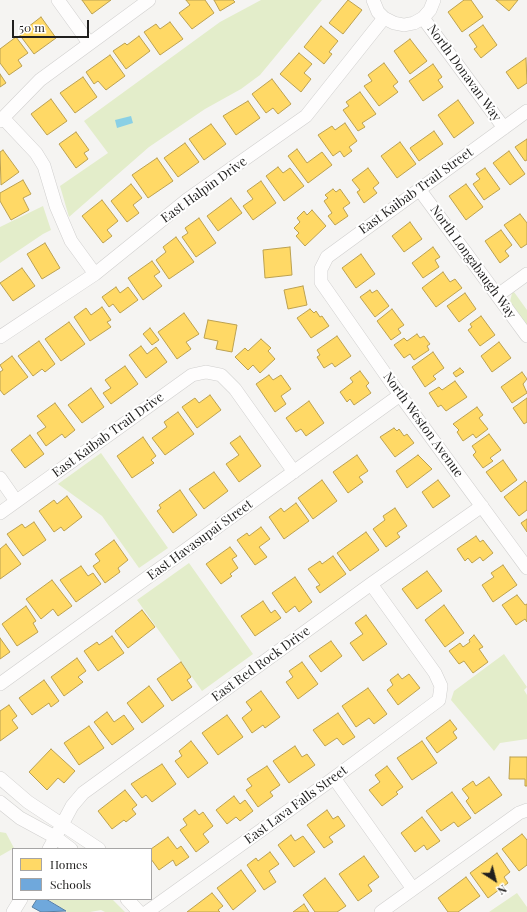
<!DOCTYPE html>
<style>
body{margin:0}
#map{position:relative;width:527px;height:912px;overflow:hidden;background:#f5f4f2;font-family:"Playfair Display",serif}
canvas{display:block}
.legend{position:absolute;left:12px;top:848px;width:140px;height:52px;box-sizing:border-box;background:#fff;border:1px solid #a6a5a5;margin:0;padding:5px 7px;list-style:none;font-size:12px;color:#201f1e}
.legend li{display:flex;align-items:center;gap:8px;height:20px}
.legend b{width:20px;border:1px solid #a6a5a5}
.north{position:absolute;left:475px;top:860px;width:40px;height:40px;-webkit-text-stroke:3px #fff;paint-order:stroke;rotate:144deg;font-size:11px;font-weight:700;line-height:16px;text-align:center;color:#201f1e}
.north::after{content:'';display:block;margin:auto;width:14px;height:18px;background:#201f1e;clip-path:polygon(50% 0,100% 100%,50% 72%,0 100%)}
.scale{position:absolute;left:12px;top:20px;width:77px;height:18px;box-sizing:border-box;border:2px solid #201f1e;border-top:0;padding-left:5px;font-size:12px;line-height:14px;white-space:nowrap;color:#201f1e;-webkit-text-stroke:3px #fff;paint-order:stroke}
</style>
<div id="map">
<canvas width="527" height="912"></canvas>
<ul class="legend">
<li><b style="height:11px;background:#ffd966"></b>Homes</li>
<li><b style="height:11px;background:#6fa8dc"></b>Schools</li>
</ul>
<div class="north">N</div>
<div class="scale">50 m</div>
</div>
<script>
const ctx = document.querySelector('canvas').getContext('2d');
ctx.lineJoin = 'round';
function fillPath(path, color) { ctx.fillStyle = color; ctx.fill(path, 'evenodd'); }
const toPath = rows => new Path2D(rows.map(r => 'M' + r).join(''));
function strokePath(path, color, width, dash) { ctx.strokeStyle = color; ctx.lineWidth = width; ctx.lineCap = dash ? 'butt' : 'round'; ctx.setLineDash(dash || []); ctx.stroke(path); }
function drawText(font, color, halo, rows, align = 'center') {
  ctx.font = font + ' "Playfair Display",serif'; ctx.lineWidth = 4; ctx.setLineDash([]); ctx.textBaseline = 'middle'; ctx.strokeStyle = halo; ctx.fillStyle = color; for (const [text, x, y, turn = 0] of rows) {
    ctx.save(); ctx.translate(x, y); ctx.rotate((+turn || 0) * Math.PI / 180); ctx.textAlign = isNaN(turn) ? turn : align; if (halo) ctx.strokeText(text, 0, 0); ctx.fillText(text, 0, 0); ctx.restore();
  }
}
fillPath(toPath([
 [261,0,322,0,260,75,241,89,205,109,149,147,69,217,60,186,108,153,84,121,220,22],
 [43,206,51,230,43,234,0,263,0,227],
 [514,292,527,310,527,326,510,302,512,293],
 [101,453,168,548,139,568,102,516,58,484],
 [189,563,253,654,202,691,137,600],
 [504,654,527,687,524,690,527,695,527,739,500,743,494,751,451,700,454,691],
 [0,832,6,833,14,848,0,856],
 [517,893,527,907,527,912,489,912],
 [48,899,112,899,125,912,105,912,101,910,90,912,67,912]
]), '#e3edca');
fillPath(toPath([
 [131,116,133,123,117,128,115,120]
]), '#8ad0e5');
const homes = toPath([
 [82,0,111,0,92,14,82,0],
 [186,0,205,0,214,13,192,29,179,13,190,5,186,0],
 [214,0,233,0,235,2,220,11,214,0],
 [348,0,362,10,343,34,329,23,348,0],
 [464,0,471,0,483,17,462,32,448,12,464,0],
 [496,0,518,0,509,11,496,0],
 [41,17,56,38,34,54,19,34,41,17],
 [170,22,183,39,160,55,144,32,156,24,160,29,170,22],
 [483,25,497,45,481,58,474,49,477,47,469,35,483,25],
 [321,26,338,41,329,52,332,54,324,64,304,47,321,26],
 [139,36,150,51,126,69,113,51,125,43,127,45,139,36],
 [16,37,28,53,18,60,22,66,9,75,0,63,0,49,16,37],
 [410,39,427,61,410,74,394,51,410,39],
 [299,53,312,64,304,73,311,79,301,92,280,74,299,53],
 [110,55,125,76,106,90,98,81,94,84,86,72,110,55],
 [526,58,527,83,518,89,506,72,526,58],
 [384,63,398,82,393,86,398,92,379,106,364,86,372,81,368,75,384,63],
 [433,64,442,77,438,80,443,87,423,101,409,81,433,64],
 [0,74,6,83,0,87,0,74],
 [83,77,97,97,75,113,60,93,83,77],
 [272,79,291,104,278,114,273,108,266,113,252,94,272,79],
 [360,92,376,114,362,123,365,127,358,131,343,110,349,106,346,102,360,92],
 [51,99,67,121,47,135,31,114,51,99],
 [458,100,474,123,454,138,438,115,458,100],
 [248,101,260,118,236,135,223,116,248,101],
 [345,123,357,141,349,147,352,151,344,157,340,151,333,156,318,135,332,126,335,130,345,123],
 [211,124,226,144,204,160,189,139,211,124],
 [434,131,443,144,419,161,410,148,434,131],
 [76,132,89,150,84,153,88,159,76,168,59,144,76,132],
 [527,139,527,160,525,161,515,147,527,139],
 [400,142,416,164,397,178,381,156,400,142],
 [185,143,199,162,178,177,164,158,185,143],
 [297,149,307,163,322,152,332,165,308,183,288,156,297,149],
 [3,150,19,172,1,185,0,152,3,150],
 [509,151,525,174,510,185,493,163,509,151],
 [157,158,173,181,148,198,132,175,157,158],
 [278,167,283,173,290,168,304,186,284,201,266,176,278,167],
 [368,168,379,183,373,188,377,193,364,203,357,192,360,190,352,180,368,168],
 [485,168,500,189,484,200,473,184,480,179,476,174,485,168],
 [23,180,31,194,23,198,29,210,11,220,0,201,0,193,23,180],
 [261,181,276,203,253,220,243,206,253,199,247,191,261,181],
 [131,184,142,198,133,205,139,213,127,222,111,201,131,184],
 [466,184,483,207,466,220,449,196,466,184],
 [333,189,336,192,340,189,350,203,343,208,348,216,335,225,328,216,332,213,324,201,328,198,325,195,333,189],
 [231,198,242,213,218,231,207,216,231,198],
 [102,200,118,221,107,230,112,236,103,243,82,216,102,200],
 [312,210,326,226,305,246,296,236,299,233,294,228,300,222,297,218,304,211,307,215,312,210],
 [520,214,527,223,527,244,521,248,504,225,520,214],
 [199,218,216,243,196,257,182,237,188,233,185,228,199,218],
 [410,222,422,239,404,252,392,236,410,222],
 [501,230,512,245,505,251,509,256,500,263,485,241,501,230],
 [176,237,194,262,169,279,156,260,166,252,163,247,176,237],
 [45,243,60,268,42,279,27,254,45,243],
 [290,247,292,275,265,278,263,250,290,247],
 [433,247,440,257,435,260,439,267,423,278,412,263,433,247],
 [361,254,375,274,356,288,342,268,361,254],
 [152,261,160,272,154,276,162,286,143,300,128,278,152,261],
 [22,268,35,286,13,301,0,283,22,268],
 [443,272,450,282,455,279,462,288,436,307,422,288,443,272],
 [303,286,307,305,288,309,284,290,303,286],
 [116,287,120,293,128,287,138,300,120,313,113,304,109,307,102,297,116,287],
 [370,290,372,293,377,290,389,306,375,317,360,297,370,290],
 [465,293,476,309,459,322,447,306,465,293],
 [102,307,111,320,107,322,111,327,90,341,74,317,86,308,91,315,102,307],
 [310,309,314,313,316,311,320,317,322,316,329,326,311,338,297,318,310,309],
 [392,309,404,325,398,329,401,333,391,340,377,321,392,309],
 [184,313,199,334,186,342,191,349,177,359,158,332,184,313],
 [481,316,495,335,480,346,468,330,472,327,470,324,481,316],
 [208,320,237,325,232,352,216,349,218,341,204,338,208,320],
 [69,322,85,344,61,361,45,339,69,322],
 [150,328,159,340,152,345,143,334,150,328],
 [417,334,420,338,424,336,430,344,427,346,429,350,414,360,410,354,404,358,394,345,404,338,407,341,417,334],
 [337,336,351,356,335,367,332,363,324,368,317,357,320,355,317,350,337,336],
 [261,339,271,348,268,351,275,359,260,373,253,365,248,370,235,357,245,348,248,351,261,339],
 [39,341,55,364,45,372,42,369,33,376,18,356,39,341],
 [499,342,511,358,492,372,481,356,499,342],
 [141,346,147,354,156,347,167,362,146,378,129,355,141,346],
 [433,352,444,368,433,376,436,379,425,387,412,367,433,352],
 [12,356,28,377,4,395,0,390,0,372,3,370,0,365,12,356],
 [125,366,138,384,111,404,103,393,111,388,105,380,125,366],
 [460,368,464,372,456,377,453,373,460,368],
 [360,371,369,383,366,386,371,393,354,405,350,399,347,402,340,392,353,382,350,378,360,371],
 [522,372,527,379,523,384,527,393,512,403,501,387,522,372],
 [269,375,273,380,281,375,291,389,281,396,286,404,275,412,256,384,269,375],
 [455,381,467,397,446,411,441,405,438,407,429,393,439,387,442,390,455,381],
 [91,388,104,407,82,423,68,405,91,388],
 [210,395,221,410,197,428,182,407,195,398,199,403,210,395],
 [527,398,527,422,524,424,513,408,527,398],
 [309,401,324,423,306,436,301,429,296,432,286,418,309,401],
 [55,403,75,430,65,438,62,434,46,446,37,433,46,427,37,416,55,403],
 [477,407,483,415,479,418,488,429,476,438,473,434,463,441,457,432,459,430,453,424,477,407],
 [178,412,194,434,165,455,152,438,167,427,164,422,178,412],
 [394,428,397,431,399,429,404,436,407,434,414,443,395,457,380,437,394,428],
 [489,434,501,450,490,458,493,461,483,468,473,455,476,452,472,446,489,434],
 [30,435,44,454,25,468,11,450,30,435],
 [240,436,261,466,239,482,226,464,239,455,230,443,240,436],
 [143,437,156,456,151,460,154,463,132,478,117,456,143,437],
 [357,455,368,471,359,477,363,482,348,493,333,472,357,455],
 [418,455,432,469,407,488,396,471,418,455],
 [503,460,517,480,501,492,486,472,503,460],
 [214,472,228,491,204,509,189,489,214,472],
 [322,480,337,501,313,519,298,498,322,480],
 [438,480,450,496,433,508,422,492,438,480],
 [525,481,527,483,527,510,519,516,504,497,525,481],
 [180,490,197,515,173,533,157,511,161,508,159,505,180,490],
 [67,496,82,517,64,531,61,527,54,532,39,511,54,500,57,504,67,496],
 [296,503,309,521,284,539,269,517,281,508,284,512,296,503],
 [395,508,407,526,397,533,400,537,386,547,373,529,385,520,383,516,395,508],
 [527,519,527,532,521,523,527,519],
 [34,522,46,540,23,556,7,534,22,524,25,528,34,522],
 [261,527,270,539,259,547,267,557,255,565,237,540,247,533,249,536,261,527],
 [366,532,379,550,350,571,337,553,366,532],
 [476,536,480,542,483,540,493,553,483,561,480,557,472,563,468,558,465,561,457,549,476,536],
 [114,540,128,560,118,568,120,572,105,583,93,566,100,561,95,554,114,540],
 [6,544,21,564,0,579,0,549,6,544],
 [230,547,237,556,232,559,238,568,230,574,232,576,221,584,206,564,230,547],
 [333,556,346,574,320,593,316,587,320,585,308,569,320,561,322,564,333,556],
 [503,565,517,585,493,602,482,585,494,577,491,573,503,565],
 [81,566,88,576,93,573,101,584,76,602,60,580,81,566],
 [427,571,442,591,417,609,402,589,427,571],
 [295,577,312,602,299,612,295,606,286,613,272,593,295,577],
 [52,580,72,606,58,616,53,609,41,619,26,599,52,580],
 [517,595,525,605,527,604,527,622,525,619,516,625,502,605,517,595],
 [263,601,271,613,275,610,281,618,255,636,241,616,263,601],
 [444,605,464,633,445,647,425,620,444,605],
 [26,606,36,621,33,623,38,632,17,646,2,624,26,606],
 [142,610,155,627,128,648,115,631,142,610],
 [366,615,387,644,363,661,350,643,363,634,355,623,366,615],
 [474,635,483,647,479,649,488,662,473,673,464,661,459,664,449,651,460,643,463,647,470,642,469,640,474,635],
 [112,636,124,653,98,671,84,651,97,642,99,645,112,636],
 [0,638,10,652,0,659,0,638],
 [331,641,342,656,321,672,309,656,331,641],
 [77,658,86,671,78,677,83,682,64,696,51,677,77,658],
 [181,662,191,677,187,680,192,687,172,701,157,679,181,662],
 [302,662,318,684,298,699,286,682,293,677,289,671,302,662],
 [398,674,402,679,409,674,420,688,398,705,387,690,393,685,390,680,398,674],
 [44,680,59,701,51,707,49,703,32,715,19,698,44,680],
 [149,686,164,706,142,723,127,703,149,686],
 [368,688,387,714,374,724,369,718,356,727,342,706,368,688],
 [261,691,280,717,265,728,263,725,252,733,242,718,252,710,246,702,261,691],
 [9,705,17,716,12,720,18,728,0,741,0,711,9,705],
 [107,712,114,722,124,715,134,729,112,745,94,722,107,712],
 [338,713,355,737,343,745,337,738,325,746,313,730,338,713],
 [227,715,243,737,218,755,202,733,227,715],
 [450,720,457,729,453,732,457,738,437,753,426,738,450,720],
 [89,726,104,748,79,765,64,743,89,726],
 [191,741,208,763,188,778,175,761,182,756,179,751,191,741],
 [422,741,437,763,412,780,397,758,422,741],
 [295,746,302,757,307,754,315,765,289,783,273,761,295,746],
 [51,749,75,771,64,783,58,778,47,790,29,772,51,749],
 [510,757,527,757,527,786,525,786,525,779,509,779,510,757],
 [162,764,176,784,152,802,146,795,142,798,131,784,162,764],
 [267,766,280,785,270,792,273,796,258,807,246,790,252,786,247,779,267,766],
 [387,766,403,787,396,792,398,794,382,806,369,790,380,782,375,775,387,766],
 [489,777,502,795,475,814,466,801,469,798,462,789,473,781,476,786,489,777],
 [125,790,137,805,132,809,136,814,126,822,124,820,112,829,98,811,125,790],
 [452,792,471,818,458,827,454,822,441,831,426,811,452,792],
 [234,796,240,804,245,800,253,811,240,821,236,817,227,824,216,810,234,796],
 [195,810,199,815,203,812,213,826,203,834,209,842,196,852,180,830,187,825,183,819,195,810],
 [327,810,333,819,338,816,345,826,329,837,333,842,324,848,307,825,327,810],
 [422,817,440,841,427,850,424,845,415,852,401,833,422,817],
 [522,834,527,840,527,865,519,871,502,849,522,834],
 [291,835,295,841,303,836,315,852,294,867,278,845,291,835],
 [168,837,177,849,181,846,189,857,176,866,173,860,159,870,151,859,151,849,168,837],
 [270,852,279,864,269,871,276,882,264,890,247,865,256,858,258,861,270,852],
 [497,853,510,872,504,877,508,883,488,898,470,873,497,853],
 [364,856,379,877,368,885,372,891,358,901,339,874,364,856],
 [241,870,256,891,233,910,217,888,241,870],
 [466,877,480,896,458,912,448,912,438,898,466,877],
 [325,878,346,906,337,912,315,912,303,895,325,878],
 [212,893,223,906,218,910,220,912,187,912,212,893],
 [304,904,309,912,293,912,304,904]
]);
fillPath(homes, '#ffd966');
strokePath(homes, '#bca150', 1);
const schools = toPath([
 [37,899,46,899,66,911,41,912,32,907,37,899]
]);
fillPath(schools, '#6fa8dc');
strokePath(schools, '#577fa3', 1);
const minor = toPath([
 [58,0,89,43],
 [373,0,378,12,384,18,394,23,404,25,414,23,423,18,430,10,434,0],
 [423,18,504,128],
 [527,111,327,257,321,269,321,282,400,395,527,568],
 [3,118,36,153,44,166,56,206,71,241,95,274],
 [0,121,40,80,149,0],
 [419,189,527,336],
 [498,295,527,274],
 [0,337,95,274,188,199,306,116,384,18],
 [0,478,16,501],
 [0,513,192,375,206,372,221,375,235,389,294,472],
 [0,684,400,395],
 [0,778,28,802,99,849],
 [334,778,413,889],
 [0,802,20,818,55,837,71,849],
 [49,849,72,806,83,793,371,584,482,506],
 [127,899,139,912],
 [13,912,21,899],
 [147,912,334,778,439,700,441,686,435,673,371,584],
 [381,912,519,813,527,810]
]);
strokePath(minor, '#d0cfce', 14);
strokePath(minor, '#fefdfd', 13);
drawText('13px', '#201f1e', '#fff', [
 ["North Donavan Way",464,73,54],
 ["East Halpin Drive",204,190,-36],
 ["East Kaibab Trail Street",416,191,-36],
 ["North Longabaugh Way",473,262,54],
 ["North Weston Avenue",423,425,54],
 ["East Kaibab Trail Drive",108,435,-36],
 ["East Havasupai Street",200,540,-36],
 ["East Red Rock Drive",261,664,-36],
 ["East Lava Falls Street",296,805,-36]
]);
</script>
